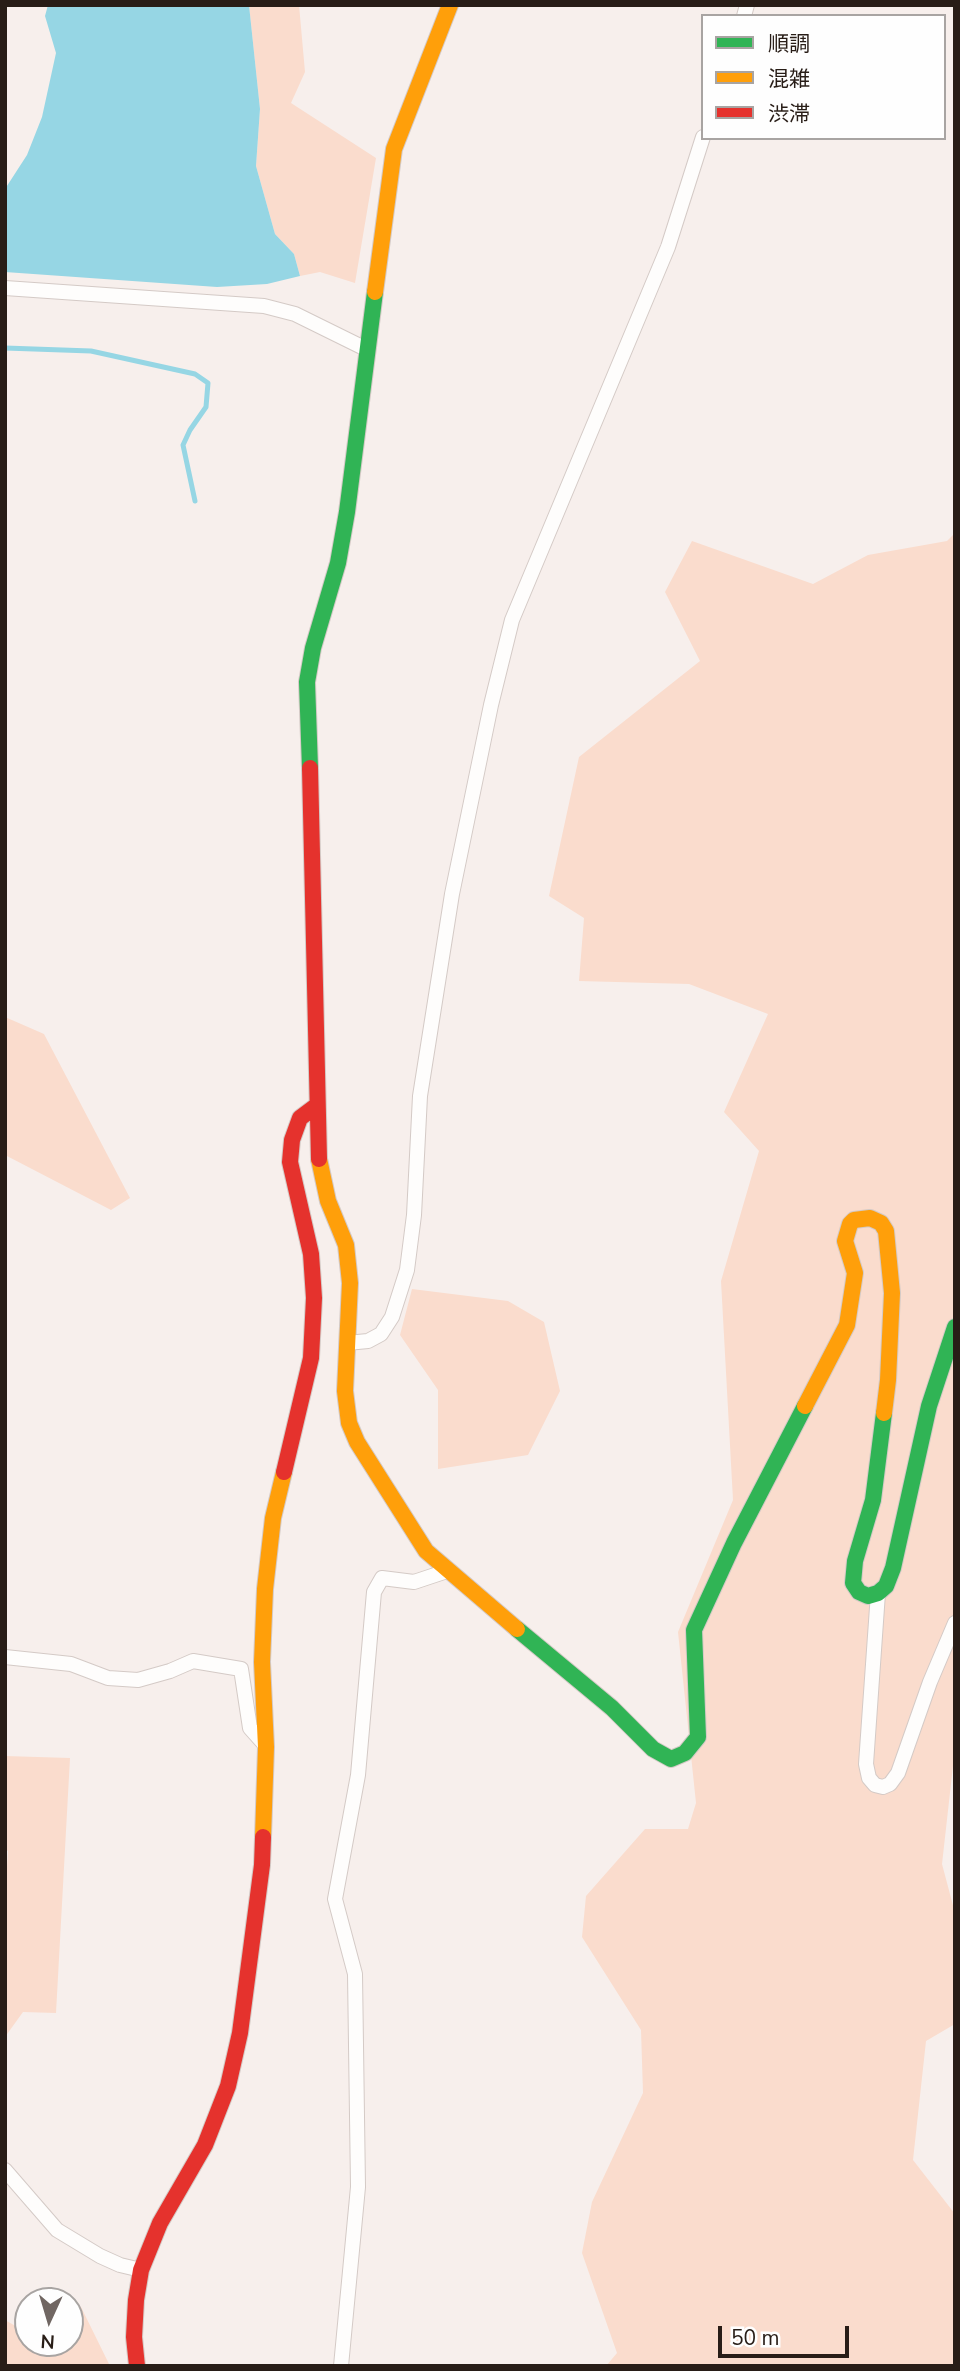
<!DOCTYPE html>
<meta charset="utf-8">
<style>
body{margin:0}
#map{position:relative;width:960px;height:2371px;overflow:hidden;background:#f7efec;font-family:"Nunito Sans","Noto Sans JP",sans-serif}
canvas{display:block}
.frame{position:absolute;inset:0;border:7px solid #281d17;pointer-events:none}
.legend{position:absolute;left:701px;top:14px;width:245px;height:126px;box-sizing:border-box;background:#fefefe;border:2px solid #a8a4a2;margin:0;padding:9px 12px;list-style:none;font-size:21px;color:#281d17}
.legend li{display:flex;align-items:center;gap:14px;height:35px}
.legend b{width:35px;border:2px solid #a8a4a2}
.north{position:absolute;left:14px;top:2287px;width:70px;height:70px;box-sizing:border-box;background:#fefefe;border:2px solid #a8a4a2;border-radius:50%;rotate:184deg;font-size:19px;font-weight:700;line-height:28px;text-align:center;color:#281d17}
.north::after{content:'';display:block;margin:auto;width:24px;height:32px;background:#706662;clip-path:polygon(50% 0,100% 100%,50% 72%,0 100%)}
.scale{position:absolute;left:718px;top:2326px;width:131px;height:32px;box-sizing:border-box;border:4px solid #281d17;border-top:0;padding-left:9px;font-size:21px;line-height:24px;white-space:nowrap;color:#281d17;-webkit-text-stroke:5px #fefefe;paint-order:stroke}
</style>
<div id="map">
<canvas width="960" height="2371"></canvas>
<div class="frame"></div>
<ul class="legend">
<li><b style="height:9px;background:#30b455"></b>順調</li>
<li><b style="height:9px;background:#ff9f0a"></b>混雑</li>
<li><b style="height:9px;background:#e5322d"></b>渋滞</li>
</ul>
<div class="north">N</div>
<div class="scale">50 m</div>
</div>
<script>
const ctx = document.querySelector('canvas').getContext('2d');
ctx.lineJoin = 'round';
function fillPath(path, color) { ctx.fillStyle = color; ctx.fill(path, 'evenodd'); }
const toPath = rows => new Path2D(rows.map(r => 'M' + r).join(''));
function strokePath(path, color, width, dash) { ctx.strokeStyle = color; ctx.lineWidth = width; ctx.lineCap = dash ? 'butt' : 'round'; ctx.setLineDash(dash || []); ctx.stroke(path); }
fillPath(toPath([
 [249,5,299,5,305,72,291,103,376,158,355,283,320,272,300,276,294,254,275,234,256,166,260,109],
 [955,533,955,1748,942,1864,955,1913,955,2024,926,2041,913,2160,955,2214,955,2366,606,2366,617,2353,582,2253,592,2202,643,2093,641,2030,582,1937,586,1896,645,1829,688,1829,696,1803,678,1632,733,1500,721,1281,759,1151,724,1112,768,1014,689,984,579,981,584,918,549,896,579,757,700,661,665,592,692,541,813,584,868,555,947,541],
 [5,1017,44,1034,130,1198,111,1210,5,1155],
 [412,1289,508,1301,544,1322,560,1391,528,1455,438,1469,438,1390,400,1335],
 [5,1756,70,1758,56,2013,23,2012,5,2037,5,1898,8,1851,5,1849],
 [51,2290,81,2307,110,2366,5,2366,5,2320,19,2328,28,2318,28,2343,70,2343,70,2301,42,2301]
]), '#fadccd');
fillPath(toPath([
 [48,5,249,5,260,109,256,166,275,234,294,254,300,276,267,284,217,287,5,272,5,189,27,155,42,117,56,53,45,16]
]), '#96d6e4');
strokePath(toPath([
 [5,348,91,351,195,374,208,383,206,407,190,430,183,445,195,501]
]), '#96d6e4', 5);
const street = toPath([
 [744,16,747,5],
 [5,288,264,306,295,314,368,350],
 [347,1343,368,1341,381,1334,392,1317,407,1270,414,1215,420,1096,452,894,491,705,512,620,668,247,703,137],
 [878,1593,866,1764,869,1778,875,1785,883,1787,890,1784,898,1773,930,1682,955,1623],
 [5,1657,71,1664,108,1678,138,1680,170,1671,193,1661,241,1669,250,1728,266,1746],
 [5,2170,57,2230,100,2256,120,2265,141,2270],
 [341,2366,358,2187,355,1974,335,1899,358,1775,374,1592,382,1578,414,1582,447,1571]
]);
const fast = toPath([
 [310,768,307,682,313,648,338,563,347,512,375,292],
 [884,1413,873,1500,855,1561,853,1583,859,1592,868,1596,878,1593,886,1586,893,1568,929,1406,955,1327],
 [517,1629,612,1708,653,1749,671,1759,685,1753,698,1737,694,1630,734,1543,805,1406]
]);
const slow = toPath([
 [375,292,394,149,450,5],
 [319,1159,328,1201,346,1245,350,1283,345,1391,349,1423,357,1442,426,1551,517,1629],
 [805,1406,847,1325,855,1273,845,1241,850,1224,854,1220,870,1218,881,1223,886,1231,892,1293,888,1380,884,1413],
 [263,1837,266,1747,262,1662,265,1589,273,1518,284,1472]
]);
const jam = toPath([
 [310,768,319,1159],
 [284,1472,311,1358,314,1298,311,1254,290,1162,292,1140,300,1118,316,1106],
 [137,2366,134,2337,136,2300,141,2270,160,2223,205,2145,228,2086,240,2033,262,1865,263,1837]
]);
strokePath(street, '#d4cac6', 16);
strokePath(fast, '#d4cac6', 18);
strokePath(slow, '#d4cac6', 18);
strokePath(jam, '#d4cac6', 18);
strokePath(street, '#fefdfc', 14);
strokePath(fast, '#30b455', 16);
strokePath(slow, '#ff9f0a', 16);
strokePath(jam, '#e5322d', 16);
</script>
